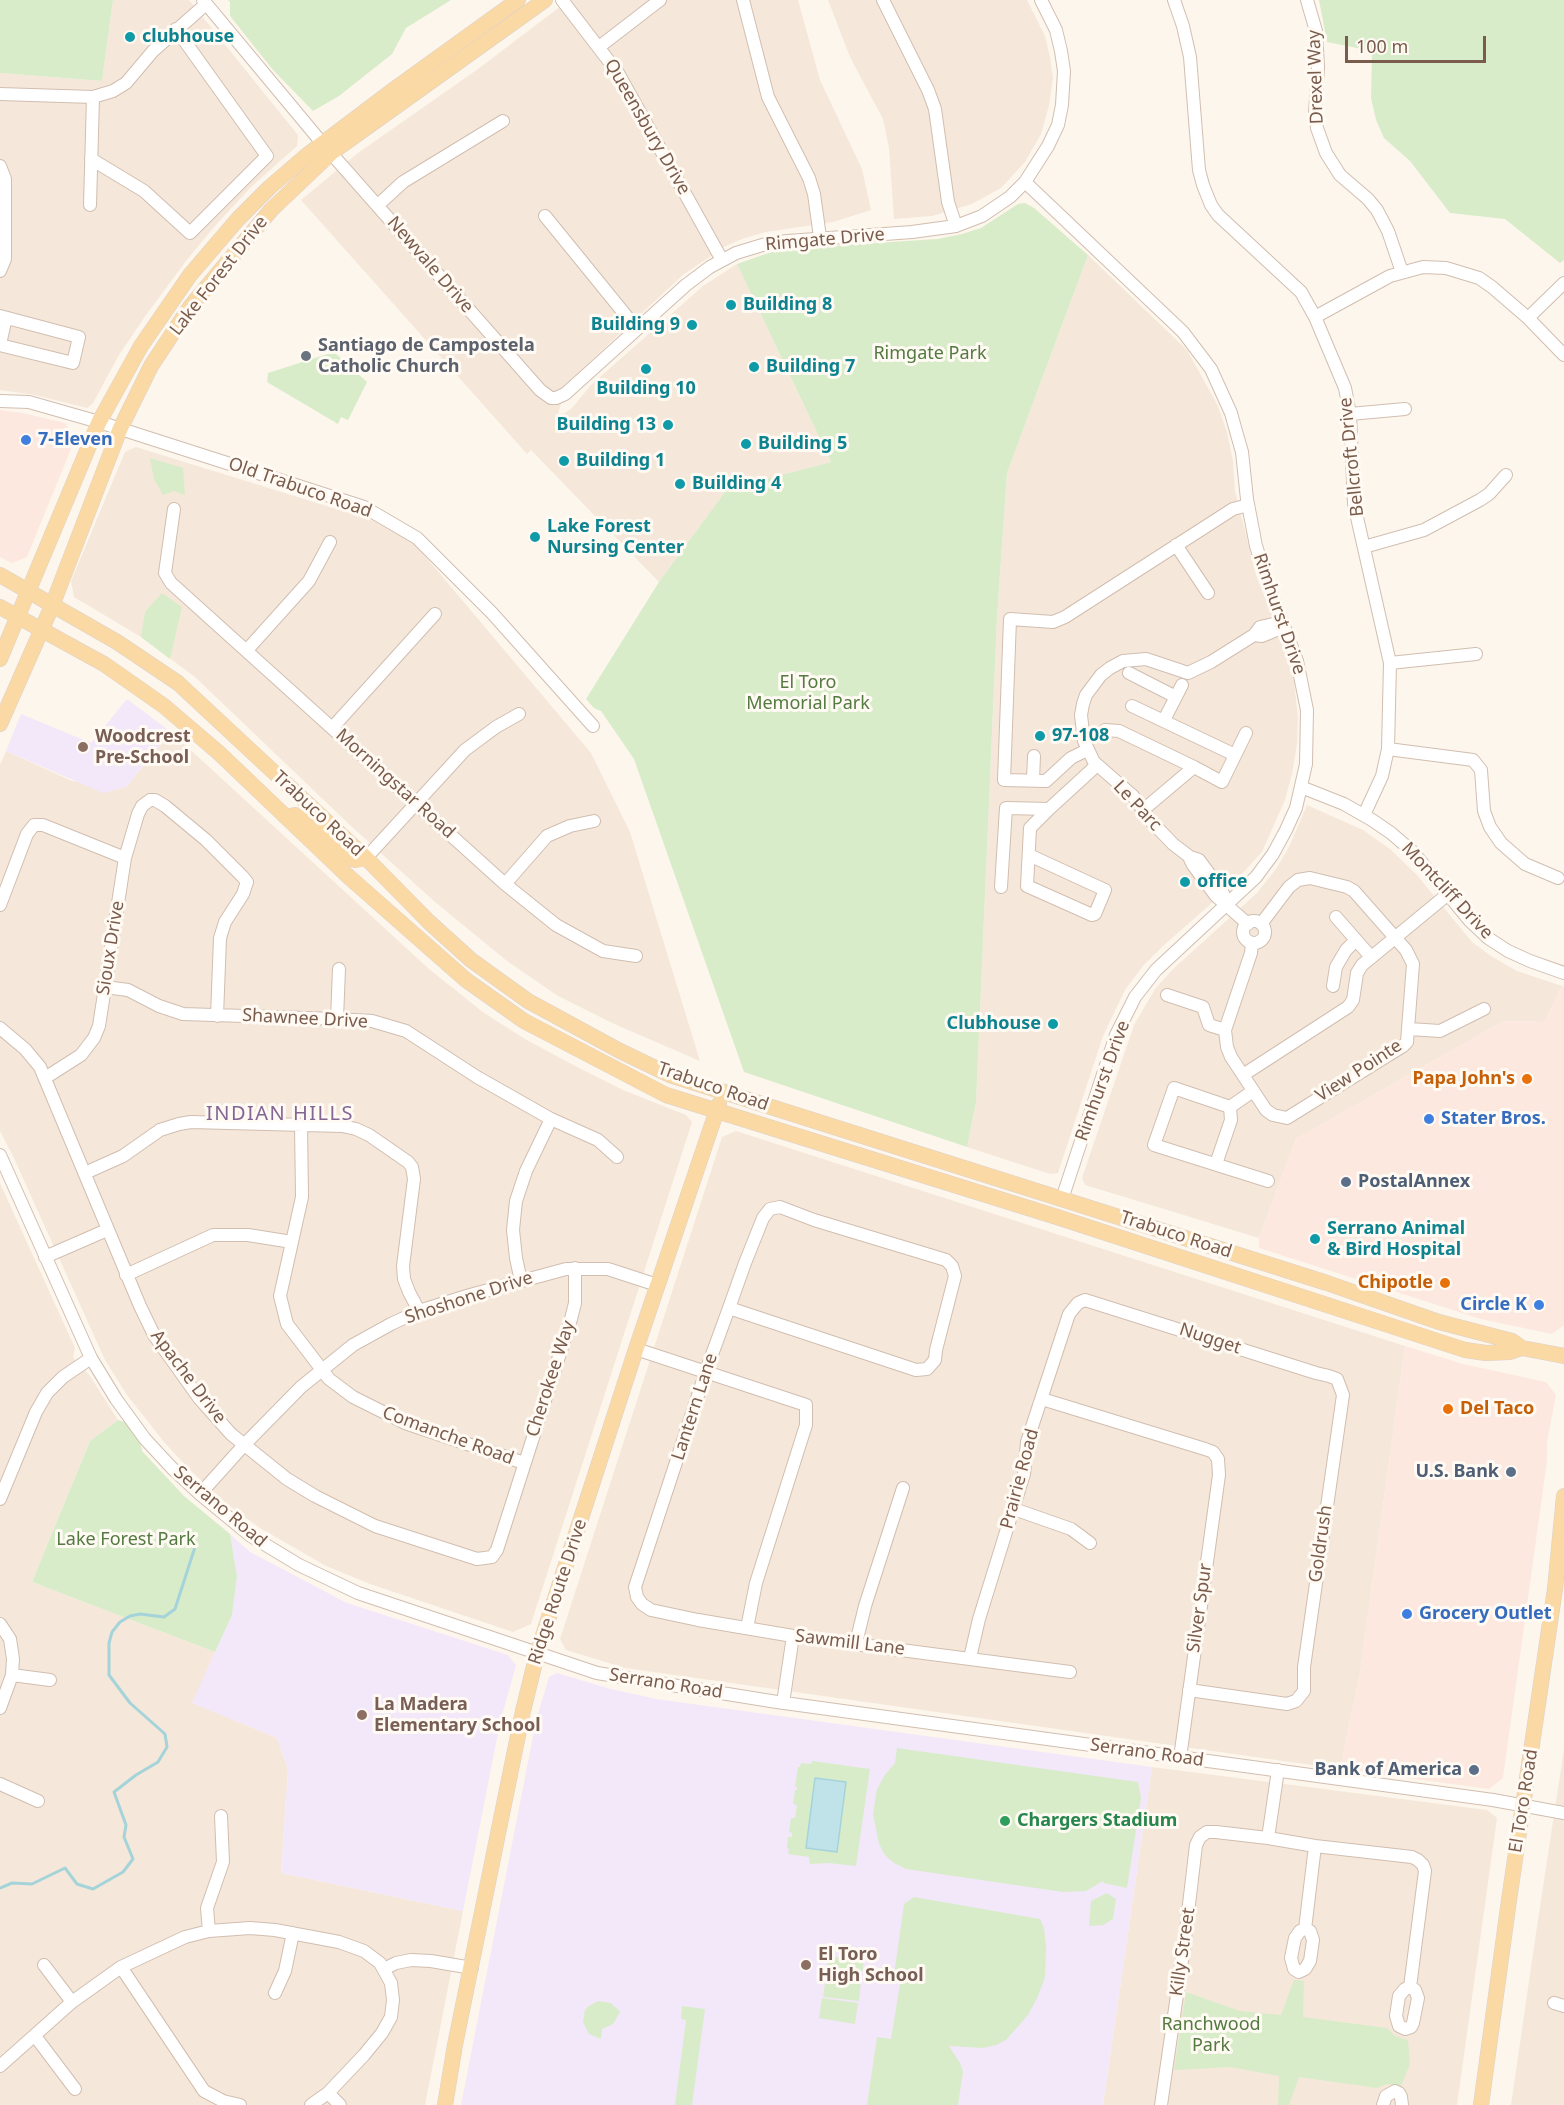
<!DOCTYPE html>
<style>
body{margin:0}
#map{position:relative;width:1564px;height:2105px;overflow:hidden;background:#fdf6ec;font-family:"Noto Sans",sans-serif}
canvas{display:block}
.scale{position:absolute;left:1345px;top:36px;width:141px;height:27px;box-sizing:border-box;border:3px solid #7a5c4d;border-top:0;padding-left:8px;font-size:18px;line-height:21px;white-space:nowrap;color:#7a5c4d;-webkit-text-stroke:4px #fffaf3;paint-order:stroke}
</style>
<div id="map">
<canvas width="1564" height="2105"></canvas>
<div class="scale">100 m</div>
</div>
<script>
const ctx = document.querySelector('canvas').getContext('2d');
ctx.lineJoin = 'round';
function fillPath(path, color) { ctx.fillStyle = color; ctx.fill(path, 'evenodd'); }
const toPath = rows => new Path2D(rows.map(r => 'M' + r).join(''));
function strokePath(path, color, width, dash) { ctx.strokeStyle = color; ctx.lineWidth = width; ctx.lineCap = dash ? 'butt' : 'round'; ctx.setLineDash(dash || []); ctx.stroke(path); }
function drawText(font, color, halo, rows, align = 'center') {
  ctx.font = font + ' "Noto Sans",sans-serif'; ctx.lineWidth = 6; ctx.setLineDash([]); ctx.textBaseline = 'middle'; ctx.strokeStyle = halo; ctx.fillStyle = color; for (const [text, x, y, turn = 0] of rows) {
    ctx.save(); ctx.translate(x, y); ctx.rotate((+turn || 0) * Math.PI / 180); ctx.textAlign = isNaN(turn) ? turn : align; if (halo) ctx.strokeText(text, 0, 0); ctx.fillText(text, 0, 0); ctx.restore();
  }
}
fillPath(toPath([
 [113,0,189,0,298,135,297,146,251,187,214,227,186,261,146,315,119,355,93,403,87,408,35,395,0,390,0,73,102,81],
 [569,0,798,0,820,80,862,169,871,210,833,222,766,232,742,239,726,246,684,274,567,383,558,414,565,413,572,408,591,385,703,286,737,264,831,462,727,489,659,582,531,450,527,454,301,200,358,153,478,69],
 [828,0,1027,0,1045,36,1050,57,1053,78,1049,106,1041,134,1025,162,1001,188,972,204,932,216,894,219,889,148,883,119,850,57],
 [1088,255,1187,350,1217,404,1227,432,1233,461,1235,491,1256,575,1287,651,1294,681,1298,718,1297,744,1292,774,1285,800,1262,852,1230,887,1163,946,1143,966,1125,990,1103,1036,1058,1173,1050,1174,967,1147,976,1103,997,617,1007,473],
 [136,447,372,520,414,543,591,753,630,832,700,1061,612,1023,558,996,507,961,435,902,351,826,195,677,141,637,74,597,71,581,125,452],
 [171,732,429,969,484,1013,525,1039,579,1068,623,1090,686,1115,692,1122,531,1624,513,1632,370,1584,326,1566,260,1528,227,1504,191,1471,164,1442,127,1395,105,1360,13,1156,0,1131,0,765,6,751,72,781,126,787],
 [1307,805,1363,830,1390,849,1416,874,1472,942,1491,956,1517,971,1562,986,1545,1022,1504,1021,1296,1139,1259,1238,1085,1185,1082,1178,1134,1025,1155,989,1172,970,1257,893,1276,869,1289,847],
 [736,1131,1405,1346,1360,1673,1340,1769,625,1668,566,1650,560,1639,722,1137],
 [0,1183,75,1348,73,1357,90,1376,118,1420,90,1441,32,1582,215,1652,193,1703,277,1738,288,1769,281,1873,463,1911,425,2105,0,2105],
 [1564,1749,1564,2105,1511,2105,1536,1933],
 [1152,1767,1487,1810,1497,1818,1457,2105,1103,2105]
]), '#f5e8da');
fillPath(toPath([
 [0,410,23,413,65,423,75,439,27,557,12,563,0,557],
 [1562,986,1564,987,1564,1325,1552,1334,1481,1319,1259,1248,1259,1238,1296,1139,1504,1021,1545,1022],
 [1405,1346,1463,1364,1546,1382,1556,1395,1547,1442,1547,1461,1503,1778,1489,1789,1340,1769,1360,1673]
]), '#fde8e0');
fillPath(toPath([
 [127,699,171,732,126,787,103,793,6,751,21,714,91,743],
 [230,1534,250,1552,347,1603,508,1655,516,1665,500,1723,463,1911,281,1873,288,1769,277,1738,192,1703,232,1614,237,1576],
 [557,1673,611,1689,656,1699,1152,1767,1103,2105,461,2105,536,1721,549,1677]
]), '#f3e8fa');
fillPath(toPath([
 [0,0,113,0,102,81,0,73],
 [228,0,451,0,406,28,392,54,339,96,313,111,273,70,230,16,230,2],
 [1319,0,1564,0,1564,260,1560,263,1505,219,1450,213,1410,161,1384,138,1376,120,1371,98,1372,51,1327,42],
 [1025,203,1034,208,1088,255,1007,473,997,617,976,1103,967,1147,744,1072,634,759,601,711,594,708,586,699,659,582,727,489,831,462,737,264,780,249,938,239,962,234,981,228,1018,204],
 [334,352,367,382,348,420,341,417,338,424,267,382,268,373],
 [150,458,183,468,185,495,174,491,163,495,154,479],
 [162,593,182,607,170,659,141,637,145,612],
 [118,1420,136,1426,142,1451,184,1496,230,1534,237,1576,232,1615,215,1652,32,1582,90,1441],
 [897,1748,1138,1782,1141,1798,1127,1888,1104,1883,1103,1881,1086,1891,1063,1892,906,1869,894,1863,885,1855,879,1844,873,1814,877,1789,885,1775,895,1763],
 [812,1761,870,1769,856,1866,828,1863,810,1864,809,1857,788,1854,789,1849,787,1848,788,1837,792,1837,792,1833,789,1832,791,1818,795,1818,797,1805,793,1804,795,1790,797,1790,797,1787,795,1787,798,1767,800,1767,801,1763,811,1764],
 [1107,1893,1116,1899,1113,1919,1103,1925,1089,1926,1091,1901],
 [914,1897,1040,1919,1044,1928,1046,1947,1045,1977,1038,1996,1028,2015,1006,2040,996,2045,983,2048,949,2046,960,2063,963,2072,958,2105,867,2105,877,2037,891,2039,900,1984,894,1975,904,1904],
 [828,1956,864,1961,861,1979,826,1974],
 [826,1976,861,1981,859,2001,823,1997],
 [1294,1980,1304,1981,1303,2017,1387,2028,1395,2036,1408,2040,1410,2064,1401,2086,1388,2084,1377,2088,1299,2077,1289,2105,1278,2105,1279,2076,1230,2067,1174,2070,1186,1992,1240,2011,1281,2015],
 [822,1998,858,2003,855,2024,819,2018],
 [598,2001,611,2003,620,2012,613,2024,602,2029,601,2039,589,2034,583,2022,585,2010,589,2006],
 [682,2006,705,2009,692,2105,675,2105,686,2020,681,2019]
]), '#d8ecc9');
const water = toPath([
 [815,1778,846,1782,837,1852,806,1848,815,1778]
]);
fillPath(water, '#bfe3e8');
strokePath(water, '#a5d3da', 1.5);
strokePath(toPath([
 [0,1888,12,1883,32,1884,65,1868,77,1884,93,1889,123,1872,133,1859,124,1837,126,1825,114,1792,136,1775,158,1762,167,1747,165,1734,130,1703,109,1675,109,1643,112,1632,120,1622,130,1616,140,1614,164,1617,175,1609,195,1547]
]), '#a5d3da', 3);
const minor = toPath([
 [203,0,322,143,540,390,551,398,556,398,565,394,686,285,710,267,736,253,769,243,788,241,912,232,956,226,982,216,1010,197,1025,182,1048,146,1058,125,1062,105,1064,71,1061,51,1056,30,1041,0],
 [562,0,618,73,722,260],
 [743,0,768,97,809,178,814,194,820,237],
 [883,0,928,90,935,109,948,202,956,226],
 [1174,0,1183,26,1190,57,1199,170,1203,185,1211,205,1218,215,1301,292,1315,317,1345,388,1350,414,1354,504,1390,663,1388,749,1382,776,1364,815],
 [1307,0,1316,31,1318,67,1315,113,1317,128,1326,153,1340,175,1368,199,1377,210,1388,231,1402,272],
 [599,47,660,0],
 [0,94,93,97,113,91,126,83,153,51,206,4],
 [91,159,144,191,190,233,267,156,176,29],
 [0,166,5,179,5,259,0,271],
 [1025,182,1183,332,1211,369,1231,413,1236,431,1242,452,1247,499,1256,546,1274,600,1297,661,1307,710,1306,764,1296,808,1286,830,1273,854,1256,877,1156,970,1135,997,1116,1035,1062,1199],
 [90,205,93,97],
 [378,205,403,182,503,121],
 [545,216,628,318,638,328],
 [0,316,79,337,73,363,0,345],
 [1315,317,1390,276,1423,267,1446,268,1479,278,1492,287,1528,318,1564,355],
 [1528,318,1564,283],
 [0,344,6,318],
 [0,401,29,402,99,422,364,507,417,538,492,613,593,726],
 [1350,414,1405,409],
 [174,509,165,573,171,583,505,884,556,925,603,951,636,956],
 [1176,545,1208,593],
 [1364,547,1424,530,1480,500,1489,494,1506,475],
 [1254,635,1262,636,1274,631,1282,622],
 [247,650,309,581,330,542],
 [1390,663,1476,654],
 [1129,673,1176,697],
 [1132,706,1235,755],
 [1164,720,1182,685],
 [333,727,435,614],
 [1105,730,1119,731,1194,767],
 [1388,749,1473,760,1481,770,1484,811,1490,827,1501,843,1525,864,1558,878],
 [1087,750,1071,758,1046,781,1004,780,1010,619,1053,622,1065,617,1233,509,1248,505],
 [1033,780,1034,756],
 [1301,787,1344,804,1372,820,1391,833,1413,852,1470,921,1488,938,1508,951,1530,961,1564,973],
 [1049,809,1097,765],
 [1143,810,1194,767,1222,782,1246,733],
 [366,858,465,750,496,727,519,714],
 [1190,859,1193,865,1216,896,1248,924],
 [505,884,547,836,570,826,594,821],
 [1001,887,1006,808,1049,809,1030,828,1027,886,1092,915,1095,914,1105,890,1029,855],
 [0,905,27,834,34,825,43,825,125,858],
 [1228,905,1222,891,1199,860,1190,857,1173,844,1150,820,1133,796,1094,762,1084,741,1081,715,1083,704,1086,695,1101,675,1110,668,1123,661,1146,659,1188,673,1211,662,1254,635,1260,627,1282,622],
 [1336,917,1371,957],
 '1243 932a11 11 0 1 1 22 0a11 11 0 1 1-22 0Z',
 [1252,943,1251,953,1225,1030,1227,1047,1231,1057,1266,1110,1273,1115,1287,1118,1403,1046,1407,1042,1413,964,1406,950,1354,891,1347,887,1310,878,1298,880,1289,887,1261,924],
 [1333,986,1336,967,1346,950,1356,940],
 [105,987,128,990,159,1006,183,1014,337,1019,372,1021,406,1031,477,1077,551,1119,598,1140,617,1157],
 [1167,995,1203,1007,1209,1025,1225,1030],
 [337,1019,339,969],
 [0,1028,25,1049,40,1067,140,1306,154,1335,199,1398,231,1434,287,1479,315,1496,375,1526,477,1559,492,1557,497,1550,571,1319,575,1303,575,1268],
 [1409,1029,1440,1031,1484,1009],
 [1243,1075,1348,1007,1353,1000,1357,973,1362,965,1448,894],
 [45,1078,81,1055,94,1038,99,1026,125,858,138,814,142,806,150,800,155,800,165,806,206,840,243,877,247,882,243,894,225,922,220,938,217,1016],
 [1253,1091,1230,1107,1174,1088,1154,1145,1268,1181],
 [301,1125,302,1197,280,1296,287,1324,329,1379,353,1397,405,1423,524,1463],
 [0,1155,91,1358,116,1399,145,1439,172,1468,200,1494,251,1536,299,1565,358,1593,597,1673,777,1702,1493,1800,1564,1813],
 [1216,1164,1231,1120,1230,1107],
 [85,1173,123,1156,160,1130,179,1124,191,1122,342,1126,356,1129,369,1135,408,1162,412,1167,414,1179,403,1266,404,1279,409,1292,419,1311],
 [45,1257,107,1230],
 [126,1275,213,1235,248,1235,292,1242],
 [521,1281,516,1258,513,1230,516,1201,526,1171,551,1119],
 [729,1308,916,1370,927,1369,935,1360,936,1350,955,1276,952,1266,946,1260,814,1220,780,1207,770,1209,763,1218,745,1263,729,1308,706,1371,635,1587,637,1597,642,1604,651,1610,698,1620,793,1636,1070,1672],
 [636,1349,806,1405,806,1425,756,1583,747,1628],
 [1042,1399,1205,1449,1213,1452,1218,1459,1219,1475,1180,1758],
 [200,1494,244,1445,301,1387,353,1345,391,1324,419,1311,470,1295,566,1269,608,1269,657,1285],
 [0,1499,36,1412,47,1393,63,1377,91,1358],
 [1014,1509,1071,1529,1090,1543],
 [0,1624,10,1639,13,1659,12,1675,0,1708],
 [856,1643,865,1606,903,1488],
 [970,1658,979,1619,1024,1474,1027,1442,1069,1314,1078,1303,1085,1300,1316,1373,1329,1376,1337,1379,1343,1395,1304,1667,1304,1691,1296,1701,1287,1704,1189,1690],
 [12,1675,50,1680],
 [783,1703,793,1636],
 [0,1784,38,1801],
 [1268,1838,1278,1770],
 [1305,1929,1310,1931,1313,1940,1310,1961,1305,1969,1299,1972,1294,1969,1291,1958,1295,1938,1300,1931,1305,1929],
 [1305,1929,1315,1846],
 [209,1931,207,1908,223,1862,221,1816],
 [44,1965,72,2002],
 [121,1967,204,2091,223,2101,240,2105],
 [384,1969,396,1963,411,1960,431,1961,472,1968],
 [1410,1987,1415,1990,1418,1998,1413,2023,1411,2027,1405,2029,1399,2026,1396,2016,1399,1996,1405,1989,1410,1987],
 [275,1993,285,1971,293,1933],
 [1554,2003,1564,2006],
 [35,2036,75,2089],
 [0,2066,72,2002,121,1967,185,1937,209,1931,250,1928,275,1930,339,1942,364,1951,380,1963,391,1983,393,2000,391,2017,382,2033,364,2055,328,2093,311,2105],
 [328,2093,340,2105],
 [1161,2105,1184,1947,1196,1845,1200,1837,1207,1832,1216,1832,1268,1838,1315,1846,1412,1857,1418,1860,1423,1865,1425,1871,1410,1987],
 [1383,2105,1386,2096,1395,2091,1399,2093,1401,2097,1402,2105]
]);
const major = toPath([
 [0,575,117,642,178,683,366,858,429,922,471,960,528,1001,620,1051,670,1075,1327,1283,1439,1322,1512,1341,1522,1348,1564,1356],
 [0,607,104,664,164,706,219,753,349,877,466,980,524,1021,666,1095,1057,1217,1465,1350,1486,1353,1510,1352,1522,1348],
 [0,659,99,422,141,346,190,275,238,219,270,187,306,156,392,91,518,0],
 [0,724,52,606,120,429,151,366,190,307,271,210,331,153,545,0],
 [286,817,295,815,303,819,346,857,355,860,366,858],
 [445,2105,455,2045,503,1809,523,1711,537,1654,636,1349,719,1104],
 [1481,2105,1509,1900,1555,1589,1564,1496]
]);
strokePath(minor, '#d1beb0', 14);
strokePath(major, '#dad1cd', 16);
strokePath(minor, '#fff', 12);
strokePath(major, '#fbd9a5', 15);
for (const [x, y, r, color] of [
 [130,37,6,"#0f9aa8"],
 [731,305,6,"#0f9aa8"],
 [692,325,6,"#0f9aa8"],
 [306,356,6,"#6b7280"],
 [754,367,6,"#0f9aa8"],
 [646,369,6,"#0f9aa8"],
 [668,425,6,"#0f9aa8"],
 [26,440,6,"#3f7fe0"],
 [746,444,6,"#0f9aa8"],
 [564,461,6,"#0f9aa8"],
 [680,484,6,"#0f9aa8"],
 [535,537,6,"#0f9aa8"],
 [1040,736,6,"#0f9aa8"],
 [83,747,6,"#8d6e63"],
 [1185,882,6,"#0f9aa8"],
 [1053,1024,6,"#0f9aa8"],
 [1527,1079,6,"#e8710a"],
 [1429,1119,6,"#3f7fe0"],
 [1346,1182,6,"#5c6f8a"],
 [1315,1239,6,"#0f9aa8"],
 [1445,1283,6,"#e8710a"],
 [1539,1305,6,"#3f7fe0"],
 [1448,1409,6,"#e8710a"],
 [1511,1472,6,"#5c6f8a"],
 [1407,1614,6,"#3f7fe0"],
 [362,1715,6,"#8d6e63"],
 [1474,1770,6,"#5c6f8a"],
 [1005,1821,6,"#2e9e5b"],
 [806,1965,6,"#8d6e63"]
]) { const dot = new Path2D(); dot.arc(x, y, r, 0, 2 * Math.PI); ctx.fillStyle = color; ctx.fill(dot); strokePath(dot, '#fffaf3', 2); }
drawText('bold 18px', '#0d838f', '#fffaf3', [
 ["clubhouse",142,37],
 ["Building 8",743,305],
 ["Building 9",680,325,"right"],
 ["Building 7",766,367],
 ["Building 10",646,389,"center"],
 ["Building 13",656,425,"right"],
 ["Building 5",758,444],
 ["Building 1",576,461],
 ["Building 4",692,484],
 ["Lake Forest",547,527],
 ["Nursing Center",547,548],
 ["97-108",1052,736],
 ["office",1197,882],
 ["Clubhouse",1041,1024,"right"],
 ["Serrano Animal",1327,1229],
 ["& Bird Hospital",1327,1250]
], 'left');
drawText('18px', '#7a5c4d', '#fffaf3', [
 ["Drexel Way",1316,77,-92],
 ["Queensbury Drive",647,127,60],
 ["Rimgate Drive",825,240,-5],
 ["Newvale Drive",430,265,49],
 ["Lake Forest Drive",219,276,-52],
 ["Bellcroft Drive",1352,457,-96],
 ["Old Trabuco Road",300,488,19],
 ["Rimhurst Drive",1279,614,71],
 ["Morningstar Road",395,784,42],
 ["Le Parc",1137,806,47],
 ["Trabuco Road",318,814,43],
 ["Montcliff Drive",1447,891,47],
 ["Sioux Drive",111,948,-81],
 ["Shawnee Drive",305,1019,3],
 ["View Pointe",1359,1071,-33],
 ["Rimhurst Drive",1103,1081,-70],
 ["Trabuco Road",713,1087,19],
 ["Trabuco Road",1176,1235,18],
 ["Shoshone Drive",469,1298,-18],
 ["Nugget",1210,1339,18],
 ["Apache Drive",188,1377,53],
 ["Cherokee Way",551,1379,-72],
 ["Lantern Lane",695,1407,-72],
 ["Comanche Road",448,1436,20],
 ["Prairie Road",1020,1479,-75],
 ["Serrano Road",220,1507,40],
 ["Goldrush",1321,1544,-82],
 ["Ridge Route Drive",558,1592,-72],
 ["Silver Spur",1200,1608,-82],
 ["Sawmill Lane",850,1643,7],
 ["Serrano Road",666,1684,9],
 ["Serrano Road",1147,1753,8],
 ["El Toro Road",1524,1801,-81],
 ["Killy Street",1183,1952,-82]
]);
drawText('bold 18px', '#5b616d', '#fffaf3', [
 ["Santiago de Campostela",318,346],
 ["Catholic Church",318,367]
], 'left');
drawText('18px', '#537a41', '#fffaf3', [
 ["Rimgate Park",930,354],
 ["El Toro",808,683],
 ["Memorial Park",808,704],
 ["Lake Forest Park",126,1540],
 ["Ranchwood",1211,2025],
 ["Park",1211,2046]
]);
drawText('bold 18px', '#366cbe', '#fffaf3', [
 ["7-Eleven",38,440],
 ["Stater Bros.",1441,1119],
 ["Circle K",1527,1305,"right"],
 ["Grocery Outlet",1419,1614]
], 'left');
drawText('bold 18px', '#785e54', '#fffaf3', [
 ["Woodcrest",95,737],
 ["Pre-School",95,758],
 ["La Madera",374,1705],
 ["Elementary School",374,1726],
 ["El Toro",818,1955],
 ["High School",818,1976]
], 'left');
drawText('bold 18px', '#c56008', '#fffaf3', [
 ["Papa John's",1515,1079],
 ["Chipotle",1433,1283],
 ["Del Taco",1460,1409,"left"]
], 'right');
drawText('bold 18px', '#4e5e75', '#fffaf3', [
 ["PostalAnnex",1358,1182,"left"],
 ["U.S. Bank",1499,1472],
 ["Bank of America",1462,1770]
], 'right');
drawText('bold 18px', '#27864d', '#fffaf3', [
 ["Chargers Stadium",1017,1821]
], 'left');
ctx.letterSpacing = '1.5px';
drawText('20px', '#846695', '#fffaf3', [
 ["INDIAN HILLS",280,1114]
]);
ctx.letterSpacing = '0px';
</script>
